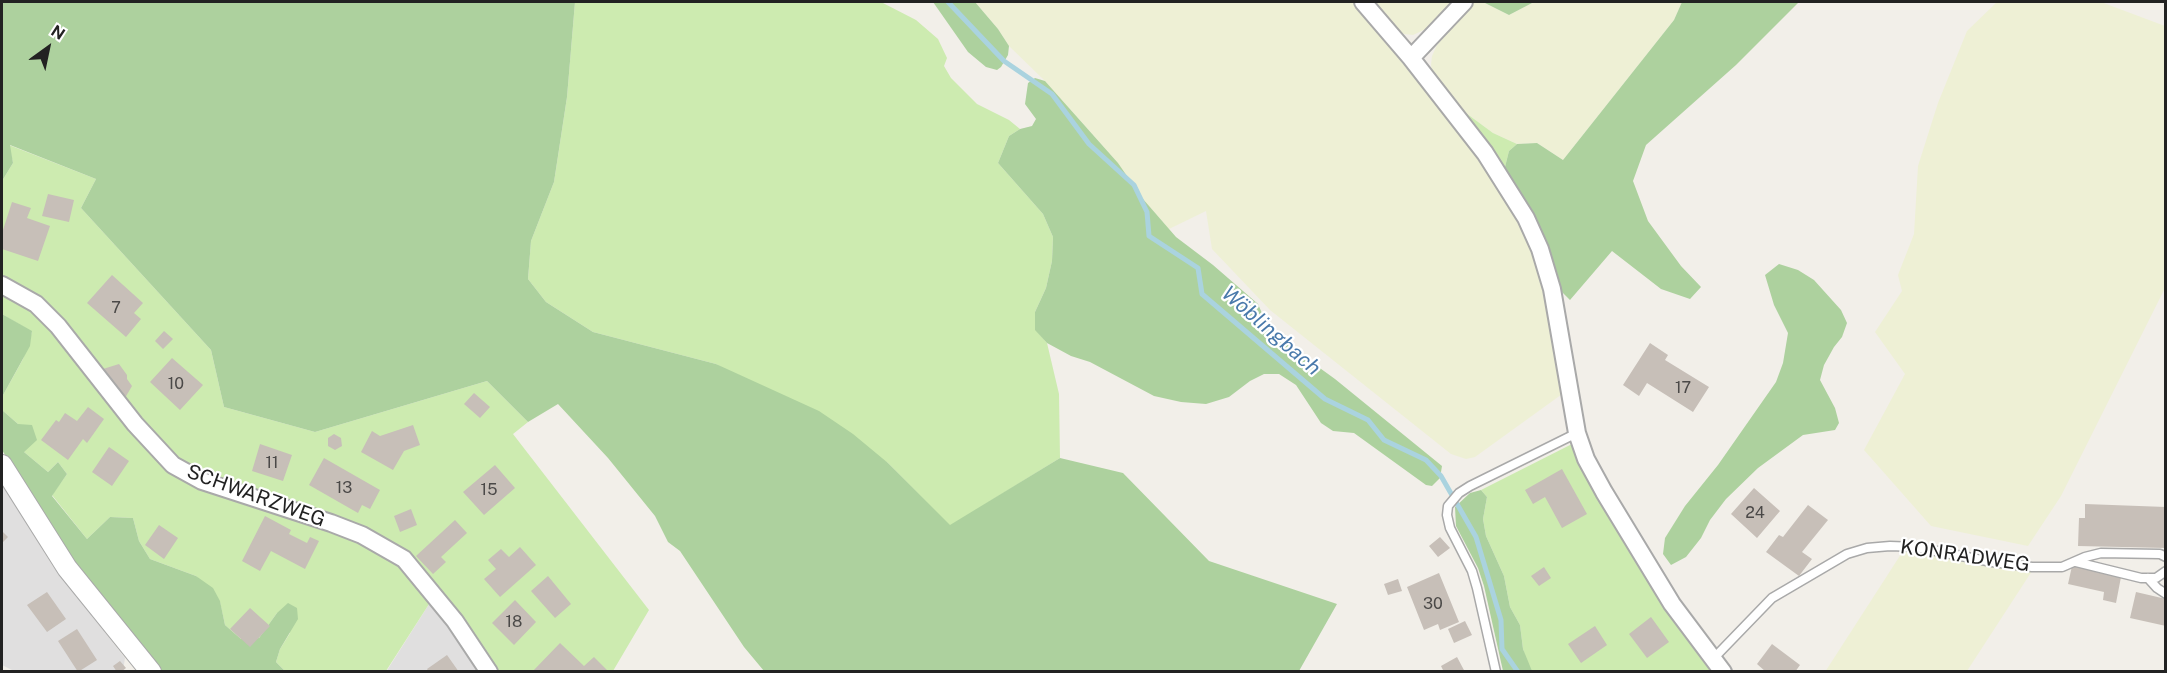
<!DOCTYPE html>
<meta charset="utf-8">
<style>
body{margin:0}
#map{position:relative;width:2167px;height:673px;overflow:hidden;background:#f2efe9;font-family:"Public Sans",sans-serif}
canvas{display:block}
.frame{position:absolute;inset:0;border:3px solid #222;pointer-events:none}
.north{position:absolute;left:18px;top:18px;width:60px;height:60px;-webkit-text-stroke:4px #fff;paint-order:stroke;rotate:33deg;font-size:16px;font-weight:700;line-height:24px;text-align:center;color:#222}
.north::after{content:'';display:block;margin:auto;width:21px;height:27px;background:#222;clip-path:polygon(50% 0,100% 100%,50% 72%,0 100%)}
</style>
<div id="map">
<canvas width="2167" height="673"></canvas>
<div class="frame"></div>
<div class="north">N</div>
</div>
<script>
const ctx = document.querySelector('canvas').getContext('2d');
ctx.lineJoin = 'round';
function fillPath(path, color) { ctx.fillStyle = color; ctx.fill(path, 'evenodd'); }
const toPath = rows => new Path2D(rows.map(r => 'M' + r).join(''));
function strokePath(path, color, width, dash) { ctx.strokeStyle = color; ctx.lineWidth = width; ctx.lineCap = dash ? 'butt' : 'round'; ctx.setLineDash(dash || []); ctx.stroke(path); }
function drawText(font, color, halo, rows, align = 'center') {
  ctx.font = font + ' "Public Sans",sans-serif'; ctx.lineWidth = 4.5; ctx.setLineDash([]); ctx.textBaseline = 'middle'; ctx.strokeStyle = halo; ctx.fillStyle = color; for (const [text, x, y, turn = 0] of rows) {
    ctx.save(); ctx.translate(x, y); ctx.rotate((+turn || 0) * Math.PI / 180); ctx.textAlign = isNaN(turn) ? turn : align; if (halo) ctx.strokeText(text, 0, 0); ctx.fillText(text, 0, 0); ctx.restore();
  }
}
fillPath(toPath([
 [2,482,52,565,125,658,123,671,14,671,2,665],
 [431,601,481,672,386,672]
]), '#e0dfdf');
fillPath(toPath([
 [975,2,1355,2,1446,111,1481,156,1521,220,1547,290,1565,392,1475,457,1466,459,1451,454,1270,310,1212,249,1206,211,1169,229,1143,199,1118,163,1045,81,1009,46,998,29],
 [1371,2,1455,2,1432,26,1413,35,1404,34,1396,31],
 [1474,2,1483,2,1509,15,1534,2,1682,2,1674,20,1563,160,1537,143,1517,144,1493,133,1455,105,1433,76,1431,65,1432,56,1437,45],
 [1997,2,2101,2,2165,26,2165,288,2061,496,2028,546,1931,526,1864,450,1905,374,1875,332,1902,291,1898,275,1914,234,1918,166,1938,103,1967,31],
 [1903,551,1950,557,1992,566,2032,571,1967,671,1825,672]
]), '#eef0d5');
fillPath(toPath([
 [575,2,881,2,916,20,938,39,947,58,944,66,951,78,977,104,1009,120,1020,129,1009,136,998,163,1043,214,1053,237,1052,261,1046,288,1035,312,1036,330,1047,343,1059,394,1060,458,950,526,888,463,716,364,593,332,546,302,528,279,531,241,554,182,567,97],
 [1455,105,1493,133,1517,144,1509,151,1504,171],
 [9,145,96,179,81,208,211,350,224,407,315,432,487,381,528,422,513,434,649,610,613,671,494,671,407,556,176,462,61,323,2,281,2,181,13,163],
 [2,293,31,309,53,331,169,471,200,488,226,495,359,541,399,564,431,601,386,671,285,671,276,662,280,649,290,633,277,613,259,638,241,639,225,625,220,602,196,576,150,559,139,541,133,518,110,517,87,539,52,495,67,474,58,462,48,472,24,452,18,424,2,410,2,397,23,359,32,332,2,314],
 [1574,443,1715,671,1532,671,1528,666,1523,649,1520,625,1510,607,1504,576,1486,536,1483,519,1487,497,1481,490]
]), '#cdebb0');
fillPath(toPath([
 [2,2,575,2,567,97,554,182,531,241,528,279,546,302,593,332,716,364,819,411,853,434,888,463,950,525,1060,458,1123,473,1209,561,1337,604,1299,671,764,671,744,647,680,551,668,542,655,516,608,458,558,404,528,422,487,381,315,432,224,407,211,350,81,208,96,179,10,145,13,163,2,181],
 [933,2,975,2,998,29,1009,46,1008,55,1001,67,997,70,986,67,968,52],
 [1483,2,1534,2,1509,15],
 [1682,2,1799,2,1736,65,1646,145,1633,181,1648,221,1681,266,1701,287,1690,299,1661,289,1612,251,1570,300,1557,287,1504,171,1509,151,1517,144,1537,143,1563,160,1674,20],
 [1035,78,1045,81,1069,108,1118,163,1143,199,1176,237,1213,265,1258,304,1270,332,1335,379,1442,466,1440,478,1432,486,1426,485,1354,433,1333,431,1321,423,1296,385,1279,374,1264,374,1250,381,1229,397,1206,404,1181,402,1154,396,1090,362,1071,356,1047,343,1035,330,1035,312,1046,288,1052,261,1053,237,1043,214,998,163,1009,136,1020,129,1032,126,1036,119,1025,104,1028,83],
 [1779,264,1798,270,1814,280,1841,310,1847,323,1842,337,1834,347,1824,365,1820,380,1835,408,1839,423,1835,430,1803,435,1758,468,1726,499,1710,520,1701,538,1686,557,1671,565,1663,554,1665,538,1685,506,1718,465,1776,382,1783,363,1788,333,1774,305,1765,275],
 [2,314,32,331,30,346,2,397],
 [2,410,18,424,32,425,37,440,24,452,48,472,58,462,67,474,52,496,87,539,110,517,133,518,139,541,150,559,196,576,213,588,220,601,225,625,241,639,259,638,277,613,288,603,297,608,298,619,280,649,276,662,285,671,161,671,74,563,2,450],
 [1481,490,1487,497,1483,519,1486,536,1504,576,1510,607,1520,625,1523,649,1532,671,1503,671,1484,586,1478,568,1456,526,1455,507,1470,493]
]), '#add19e');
strokePath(toPath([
 [948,2,1004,61,1052,94,1089,144,1134,185,1147,212,1149,236,1198,268,1202,294,1325,399,1368,420,1384,440,1426,460,1441,476,1476,537,1501,620,1502,649,1518,672]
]), '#aad3df', 5);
fillPath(toPath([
 [48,194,74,200,69,222,42,216],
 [12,202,31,208,27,218,50,226,38,261,2,249,2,233],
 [112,275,143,303,134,313,141,319,126,337,87,303],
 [164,331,173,339,163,349,155,341],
 [1650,343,1668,355,1665,360,1709,387,1693,412,1647,383,1639,396,1623,385],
 [172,358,203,385,180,410,150,382],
 [119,364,127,375,127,379,132,386,125,398,103,369],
 [474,393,490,407,480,418,464,404],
 [88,407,104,419,87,443,83,439,68,460,41,440,56,420,59,422,65,413,77,421],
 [413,425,420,445,404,451,393,470,361,452,372,431,380,436],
 [334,434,341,438,342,446,335,450,328,446,328,438],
 [260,444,292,455,283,481,252,471],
 [109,447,129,461,112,486,92,472],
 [324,458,380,490,370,509,362,505,358,513,309,485],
 [495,465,515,488,484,515,463,492],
 [1562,469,1587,514,1562,528,1545,497,1533,504,1525,490],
 [1754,488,1780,511,1757,538,1731,514],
 [2085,504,2166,507,2166,548,2078,546,2079,518,2085,518],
 [1808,505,1828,520,1802,552,1812,559,1799,576,1766,552,1779,535,1783,537],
 [411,509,417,525,400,532,394,516],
 [265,516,291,530,289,534,307,543,310,537,319,541,305,569,271,551,260,571,242,561],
 [455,520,467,533,441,557,446,562,433,574,416,556],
 [159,525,178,538,164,559,145,545],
 [2,531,8,537,2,543],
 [1440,537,1450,548,1438,557,1429,546],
 [520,547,536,565,500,597,484,579,496,569,488,560,501,549,509,557],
 [2072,566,2121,577,2116,603,2103,600,2104,592,2068,584],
 [1544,567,1551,578,1539,586,1531,576],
 [1439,573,1459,622,1440,630,1438,624,1424,630,1407,587],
 [548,576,571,604,555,618,531,591],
 [1398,579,1402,591,1388,595,1384,584],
 [47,592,66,619,47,632,27,605],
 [2136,592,2166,599,2166,626,2130,618],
 [515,600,536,622,514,645,492,623],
 [250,608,270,626,250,647,230,629],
 [1651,617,1669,642,1647,658,1629,634],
 [1465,621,1472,635,1454,643,1448,629],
 [1595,626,1607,645,1581,663,1568,644],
 [77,629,97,660,78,672,58,641],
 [560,643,584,666,594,657,609,672,532,672],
 [1772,644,1800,665,1795,672,1766,672,1757,664],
 [447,655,459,672,429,672,427,669],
 [1457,657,1465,672,1444,672,1441,666],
 [120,661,126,668,121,672,117,672,113,666]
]), '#c7bfb8');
const service = toPath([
 [2076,562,2141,578,2156,578,2166,571],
 [2148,578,2157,588,2166,594],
 [1713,659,1772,598,1847,554,1867,548,1890,546,1916,547,1992,562,2032,567,2062,567,2085,557,2101,553,2160,554,2166,557],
 [1496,672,1477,588,1472,571,1450,528,1447,515,1448,506,1459,493,1470,486,1577,433]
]);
const minor = toPath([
 [1363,2,1411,58,1485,153,1526,218,1540,249,1552,289,1577,433,1586,459,1604,492,1672,604,1723,672],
 [1411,58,1464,2],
 [2,285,36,304,58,326,135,424,173,465,202,481,331,523,362,535,404,559,455,621,489,672]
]);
const tertiary = toPath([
 [2,465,67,568,151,672]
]);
strokePath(service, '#a9a9a9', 11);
strokePath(minor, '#a9a9a9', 20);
strokePath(tertiary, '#a9a9a9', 22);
strokePath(service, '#fff', 8);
strokePath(minor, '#fff', 16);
strokePath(tertiary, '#fff', 20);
drawText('16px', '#4b4948', null, [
 ["7",116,308],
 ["10",176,384],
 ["17",1683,388],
 ["11",272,463],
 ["13",344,488],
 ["15",489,490],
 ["24",1755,513],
 ["30",1433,604],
 ["18",514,622]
]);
drawText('20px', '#222', '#fff', [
 ["SCHWARZWEG",256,496,20],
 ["KONRADWEG",1965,556,8]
]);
drawText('italic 21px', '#4a7aab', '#fff', [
 ["Wöblingbach",1271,331,41]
]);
</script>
